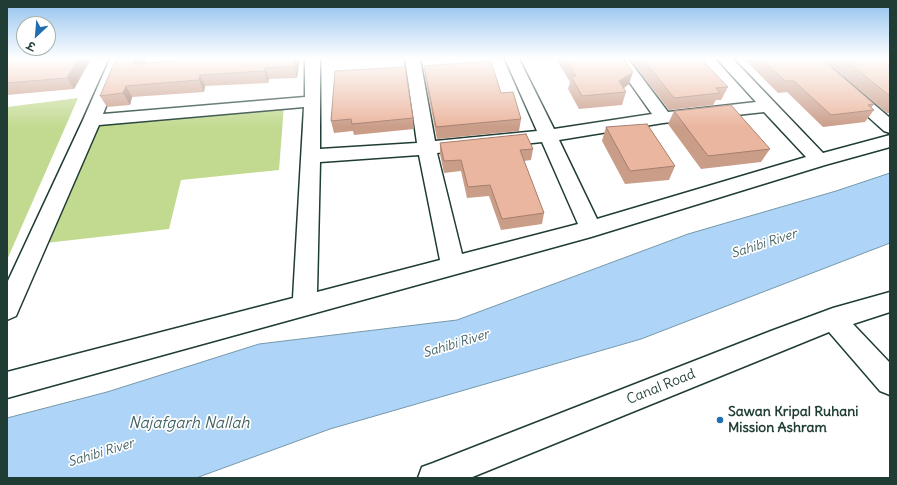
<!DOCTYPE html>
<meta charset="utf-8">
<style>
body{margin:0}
#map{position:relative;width:897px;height:485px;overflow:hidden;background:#fff;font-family:Delius,"Playpen Sans Deva",sans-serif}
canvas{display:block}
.frame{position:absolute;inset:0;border:8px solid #1f3d34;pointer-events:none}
.north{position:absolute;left:16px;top:16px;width:40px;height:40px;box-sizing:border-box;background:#fff;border:1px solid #a5b1ae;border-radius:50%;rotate:206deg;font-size:11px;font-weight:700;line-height:16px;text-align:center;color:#1f3d34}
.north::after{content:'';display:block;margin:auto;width:14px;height:18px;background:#1f6fb2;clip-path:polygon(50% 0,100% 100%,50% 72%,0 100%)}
</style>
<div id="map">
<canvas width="897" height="485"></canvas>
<div class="frame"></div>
<div class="north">उ</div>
</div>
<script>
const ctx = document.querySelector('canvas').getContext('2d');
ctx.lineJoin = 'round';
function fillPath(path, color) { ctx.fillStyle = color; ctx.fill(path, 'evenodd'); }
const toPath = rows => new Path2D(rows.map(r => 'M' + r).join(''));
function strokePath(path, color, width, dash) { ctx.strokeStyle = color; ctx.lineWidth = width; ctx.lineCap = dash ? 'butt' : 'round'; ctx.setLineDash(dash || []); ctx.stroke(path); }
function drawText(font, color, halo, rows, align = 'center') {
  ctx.font = font + ' Delius,sans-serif'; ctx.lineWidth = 3.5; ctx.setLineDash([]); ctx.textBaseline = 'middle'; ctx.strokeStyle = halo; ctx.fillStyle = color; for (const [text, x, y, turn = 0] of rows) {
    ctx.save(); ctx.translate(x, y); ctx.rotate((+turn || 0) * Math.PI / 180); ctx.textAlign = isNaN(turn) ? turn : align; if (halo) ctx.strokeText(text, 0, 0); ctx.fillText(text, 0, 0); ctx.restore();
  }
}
fillPath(toPath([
 [78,98,7,260,7,107],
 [284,105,279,170,181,180,169,229,37,244,94,123]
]), '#c2da90');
const water = toPath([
 [890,173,890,243,641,339,330,429,196,478,7,478,7,418,107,392,259,344,457,320,688,234,836,191,890,173]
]);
fillPath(water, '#aed4f8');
strokePath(water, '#7598aa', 1);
const minor = toPath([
 [110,59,125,59,103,114,305,97,305,59,320,59,320,149,417,143,405,59,420,59,435,141,537,131,505,59,519,59,554,129,652,114,613,59,628,59,668,112,756,102,717,59,733,59,823,153,890,135,890,147,825,165,591,237,7,398,7,372,293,298,304,107,99,125,19,309,16,316,7,320,7,283,83,120,110,59],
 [764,112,806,157,597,219,559,140,663,123,764,112],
 [542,142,578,224,462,254,437,153,542,142],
 [419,155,440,260,317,292,320,162,419,155],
 [805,59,821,59,890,118,890,133,884,131,807,62,805,59],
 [890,292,890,312,853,324,890,363,890,395,880,391,829,332,470,478,418,478,422,467,433,463,771,331,833,308,890,292]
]);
strokePath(minor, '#1f3d34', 3);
fillPath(minor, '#fff');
fillPath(toPath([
 [7,59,91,59,74,89,7,95],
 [146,59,145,63,176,61,300,59,297,78,269,79,268,83,205,86,204,92,132,97,130,105,107,107,100,96],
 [556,59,624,59,629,84,624,88,626,92,622,105,579,109,568,89,570,82],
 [630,59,701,59,728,87,721,100,716,100,713,105,669,110],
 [744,59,822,59,874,104,871,108,874,110,865,122,823,127,787,92,778,93],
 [823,59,890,59,890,113,887,113],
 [424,66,501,93,521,119,519,131,437,139,425,78],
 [335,71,413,118,414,129,354,135,353,131,334,133,331,121],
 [674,111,770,149,761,162,701,169,668,124],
 [606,127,675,166,669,180,625,184,602,141],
 [440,143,533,149,531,160,524,161,544,213,542,224,501,230,489,196,467,198,461,171,444,173,440,154]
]), '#ca9d89');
fillPath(toPath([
 [78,59,91,59,74,89,67,78],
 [136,59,146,59,141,75,134,64],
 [295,59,300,59,297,78,294,66],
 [265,68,269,79,268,83,264,71],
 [633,72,629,84,617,93,619,81],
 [200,75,205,86,204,92,199,80],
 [126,86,132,97,130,105,123,93]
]), '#a47f6f');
const building = toPath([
 [7,59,78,59,67,78,7,83,7,59],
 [116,59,136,59,134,64,176,61,176,59,295,59,294,66,265,68,264,71,200,75,199,80,126,86,123,93,100,96,116,59],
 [566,59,624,59,633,72,619,81,626,92,582,96,571,76,576,76,566,59],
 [643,59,701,59,728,87,716,88,720,93,674,98,643,59],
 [762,59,822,59,874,104,868,105,874,110,831,115,794,81,785,81,762,59],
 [844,59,890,59,890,96,844,59],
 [491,61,501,93,513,92,521,119,436,127,424,66,491,61],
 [405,67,413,118,352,124,351,119,331,121,335,71,405,67],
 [731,105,770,149,708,156,674,111,731,105],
 [647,124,675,166,630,171,606,127,647,124],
 [526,134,533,149,520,150,544,213,502,219,490,185,468,187,461,160,444,161,440,143,526,134]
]);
fillPath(building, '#ebb69f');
strokePath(building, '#a47f6f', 1);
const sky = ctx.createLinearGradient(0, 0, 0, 127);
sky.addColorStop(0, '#91c1ee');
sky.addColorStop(0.46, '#fff');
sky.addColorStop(1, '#ffffff00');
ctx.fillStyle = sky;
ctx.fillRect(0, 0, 897, 127);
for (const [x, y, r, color] of [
 [720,420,4,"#1f6fb2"]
]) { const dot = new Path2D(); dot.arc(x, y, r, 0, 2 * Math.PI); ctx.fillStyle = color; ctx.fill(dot); strokePath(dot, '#fff', 1.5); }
drawText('italic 13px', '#436365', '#fff', [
 ["Sahibi River",764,244,-18],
 ["Sahibi River",456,344,-17],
 ["Sahibi River",101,453,-17]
]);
drawText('14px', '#1f3d34', '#fff', [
 ["Canal Road",661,387,-22]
]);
drawText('bold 14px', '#1f3d34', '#fff', [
 ["Sawan Kripal Ruhani",728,412],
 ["Mission Ashram",728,428]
], 'left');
drawText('italic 16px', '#436365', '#fff', [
 ["Najafgarh Nallah",189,423]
]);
</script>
